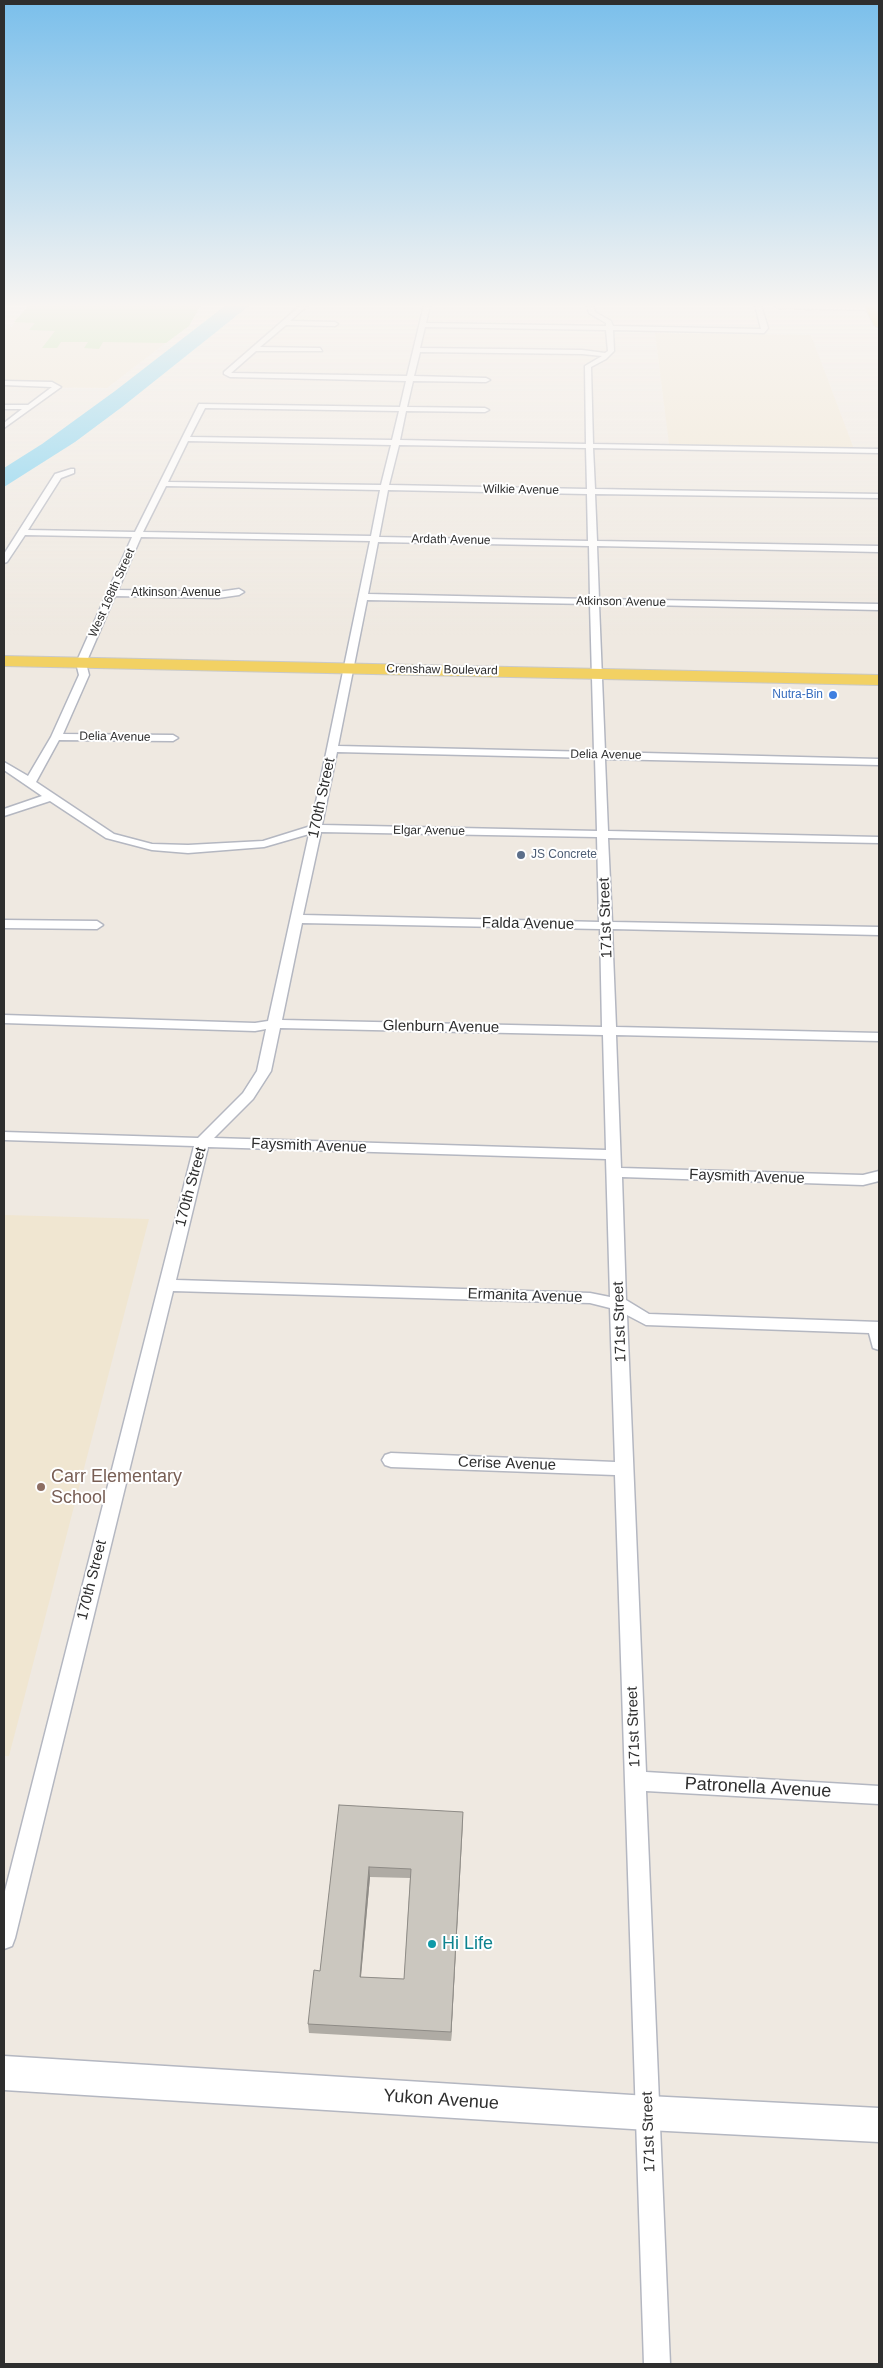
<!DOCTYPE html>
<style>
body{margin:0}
#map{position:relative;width:883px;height:2368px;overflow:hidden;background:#efe9e1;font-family:Helvetica,sans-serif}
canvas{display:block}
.frame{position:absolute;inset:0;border:5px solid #2e2e2e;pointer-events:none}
</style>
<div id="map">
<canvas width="883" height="2368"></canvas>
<div class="frame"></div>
</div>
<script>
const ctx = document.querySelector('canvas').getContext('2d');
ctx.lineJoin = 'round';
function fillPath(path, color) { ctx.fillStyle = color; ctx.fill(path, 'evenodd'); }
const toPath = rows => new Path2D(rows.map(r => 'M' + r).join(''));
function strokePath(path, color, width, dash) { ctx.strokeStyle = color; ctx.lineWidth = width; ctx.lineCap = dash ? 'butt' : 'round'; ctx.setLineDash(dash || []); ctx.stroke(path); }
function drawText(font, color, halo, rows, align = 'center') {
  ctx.font = font + ' Helvetica,sans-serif'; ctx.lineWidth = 4; ctx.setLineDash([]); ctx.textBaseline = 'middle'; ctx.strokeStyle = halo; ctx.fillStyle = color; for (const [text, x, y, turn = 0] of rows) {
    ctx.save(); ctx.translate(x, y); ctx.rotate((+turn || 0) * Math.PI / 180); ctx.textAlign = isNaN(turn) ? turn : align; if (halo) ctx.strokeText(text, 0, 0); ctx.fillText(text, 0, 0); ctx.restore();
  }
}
fillPath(toPath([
 [29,305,188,326,107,388,4,387,4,329,11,327],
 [655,333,811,335,854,449,669,444],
 [4,1215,149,1219,9,1756,4,1756]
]), '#f0e6d1');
fillPath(toPath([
 [29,305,201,305,189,326,166,343,103,342,99,349,84,348,88,342,61,342,57,348,42,348,55,331,29,330,35,323,14,322]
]), '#b6e59e');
fillPath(toPath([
 [226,305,250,305,122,407,75,442,4,487,4,468,42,444,115,391]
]), '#75cff0');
const street = toPath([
 [301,305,308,305,290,321,335,322,338,324,335,326,286,325,260,347,320,348,322,351,256,351,231,373,407,376,424,305,430,305,426,323,606,326,606,323,589,313,587,305,593,305,595,312,611,321,613,326,761,329,755,305,761,305,768,328,764,333,613,330,614,351,606,359,591,367,593,444,879,449,879,453,593,448,595,489,879,494,879,498,595,494,597,541,879,546,879,552,597,546,599,599,879,604,879,610,599,604,605,752,879,759,879,765,605,759,608,831,879,837,879,843,608,838,612,922,879,927,879,935,612,929,616,1027,879,1033,879,1041,616,1035,621,1168,863,1175,879,1171,879,1181,863,1185,622,1177,626,1300,649,1314,879,1322,879,1350,873,1348,869,1333,646,1325,627,1315,646,1772,879,1786,879,1804,646,1791,670,2364,644,2364,615,1475,391,1467,385,1465,382,1460,385,1455,391,1453,615,1462,610,1308,590,1303,173,1291,15,1938,12,1946,4,1949,4,1895,194,1146,4,1140,4,1132,198,1138,243,1093,257,1071,266,1029,255,1031,4,1023,4,1015,255,1023,268,1021,309,834,264,847,188,853,152,850,106,838,50,801,4,816,4,809,42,796,4,770,4,762,28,776,51,737,79,675,76,663,132,537,25,535,7,562,4,563,4,554,55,474,71,469,74,469,74,473,61,478,28,530,135,532,199,404,400,407,406,381,230,377,224,374,224,372,301,305],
 [425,327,606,330,608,351,605,353,582,350,420,348,425,327],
 [420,352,582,354,602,356,585,366,586,444,400,440,406,411,485,412,489,410,485,408,407,407,413,381,486,382,490,380,486,378,414,376,420,352],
 [205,408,399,411,392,440,190,437,205,408],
 [188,441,391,445,381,485,168,482,188,441],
 [399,445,586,448,587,489,389,485,399,445],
 [166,486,380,490,371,536,143,532,166,486],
 [388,490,587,494,588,541,379,537,388,490],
 [141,537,370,541,311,826,263,841,188,845,152,844,114,834,36,782,59,740,173,741,178,738,173,735,63,734,89,675,86,663,115,596,218,598,239,595,244,592,239,589,218,592,118,590,141,537],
 [378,542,589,546,590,599,368,594,378,542],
 [367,600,590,604,594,752,338,746,367,600],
 [337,752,595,758,597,831,322,825,337,752],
 [321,832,597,837,599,922,303,915,321,832],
 [302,923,600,929,602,1027,282,1020,302,923],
 [280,1028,603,1035,606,1150,214,1138,253,1099,271,1071,280,1028],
 [208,1147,606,1159,610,1297,590,1293,176,1280,208,1147],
 [4,381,52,382,61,387,4,428,4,423,22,409,4,409,4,405,28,405,52,387,4,385,4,381],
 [4,920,97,921,103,925,97,929,4,928,4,920]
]);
const secondary = toPath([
 [774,305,879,305,879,310,778,308,774,305],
 [4,2056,648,2096,879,2108,879,2142,648,2130,4,2090,4,2056]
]);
const primary = toPath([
 [864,305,874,305,879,315,879,328,874,325,864,305],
 [4,656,879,675,879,685,4,666,4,656]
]);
strokePath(street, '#b4b7c1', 3);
strokePath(secondary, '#b4b7c1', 3);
strokePath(primary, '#c9c9c9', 2);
fillPath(street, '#fff');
fillPath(secondary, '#fff');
fillPath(primary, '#f2d163');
fillPath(toPath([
 [339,1805,463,1812,451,2041,309,2033,308,2024,320,1971],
 [370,1877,410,1878,404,1979,361,1977]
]), '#afaba4');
fillPath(toPath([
 [463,1812,463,1821,451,2041,451,2032],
 [369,1867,370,1877,360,1986,360,1977]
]), '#8e8b86');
const building = toPath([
 [339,1805,463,1812,451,2032,308,2024,314,1970,320,1971,339,1805],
 [369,1867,411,1869,404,1979,360,1977,369,1867]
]);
fillPath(building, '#cbc7bf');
strokePath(building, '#8e8b86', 1);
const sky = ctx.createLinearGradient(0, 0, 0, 637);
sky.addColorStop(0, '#7abfeb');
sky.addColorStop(0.48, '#f8f5f2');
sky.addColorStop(1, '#f8f5f200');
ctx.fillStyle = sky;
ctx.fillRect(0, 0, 883, 637);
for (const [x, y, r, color] of [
 [833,695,5,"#3f7fe0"],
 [521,855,5,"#5c6f8a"],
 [41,1487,5,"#8d6e63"],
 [432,1944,5,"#0f9aa8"]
]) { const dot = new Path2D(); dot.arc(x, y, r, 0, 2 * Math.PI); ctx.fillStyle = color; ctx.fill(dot); strokePath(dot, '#fff', 2); }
drawText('12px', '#2e2e2e', '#fff', [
 ["Wilkie Avenue",521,490,1],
 ["Ardath Avenue",451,540,1],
 ["West 168th Street",112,593,-66],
 ["Atkinson Avenue",176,593],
 ["Atkinson Avenue",621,602,1],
 ["Crenshaw Boulevard",442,670,1],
 ["Delia Avenue",115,737,1],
 ["Delia Avenue",606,755,1],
 ["Elgar Avenue",429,831,1]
]);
drawText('12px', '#366cbe', '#fff', [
 ["Nutra-Bin",823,695]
], 'right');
drawText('12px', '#4e5e75', '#fff', [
 ["JS Concrete",531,855]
], 'left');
drawText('15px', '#2e2e2e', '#fff', [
 ["170th Street",322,798,-78],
 ["171st Street",606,918,-92],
 ["Falda Avenue",528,924,1],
 ["Glenburn Avenue",441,1027,1],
 ["Faysmith Avenue",309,1146,2],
 ["Faysmith Avenue",747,1177,2],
 ["170th Street",191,1187,-75],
 ["Ermanita Avenue",525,1296,2],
 ["171st Street",620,1322,-92],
 ["Cerise Avenue",507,1464,2],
 ["170th Street",92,1580,-76],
 ["171st Street",634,1727,-92],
 ["171st Street",649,2132,-92]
]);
drawText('18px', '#785e54', '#fff', [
 ["Carr Elementary",51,1477],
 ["School",51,1498]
], 'left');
drawText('18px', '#2e2e2e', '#fff', [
 ["Patronella Avenue",758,1788,3],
 ["Yukon Avenue",441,2100,4]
]);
drawText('18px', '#0d838f', '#fff', [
 ["Hi Life",442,1944]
], 'left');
</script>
